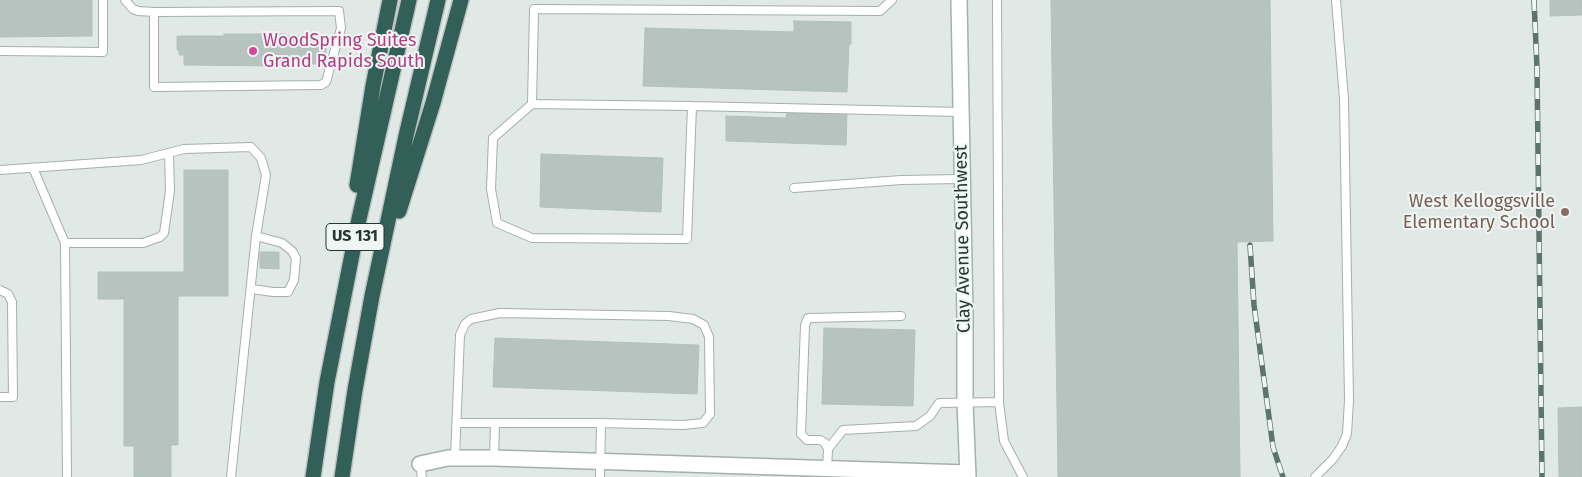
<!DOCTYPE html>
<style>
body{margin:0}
canvas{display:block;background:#e0e9e5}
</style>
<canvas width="1582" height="477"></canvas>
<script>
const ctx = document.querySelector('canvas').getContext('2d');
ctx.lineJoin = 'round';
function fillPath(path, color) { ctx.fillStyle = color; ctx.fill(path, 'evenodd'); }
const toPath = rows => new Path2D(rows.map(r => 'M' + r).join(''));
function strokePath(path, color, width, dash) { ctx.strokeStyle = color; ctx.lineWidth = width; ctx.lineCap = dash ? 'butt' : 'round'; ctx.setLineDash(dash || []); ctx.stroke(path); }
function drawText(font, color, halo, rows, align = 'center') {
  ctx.font = font + ' "Fira Sans",sans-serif'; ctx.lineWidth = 4; ctx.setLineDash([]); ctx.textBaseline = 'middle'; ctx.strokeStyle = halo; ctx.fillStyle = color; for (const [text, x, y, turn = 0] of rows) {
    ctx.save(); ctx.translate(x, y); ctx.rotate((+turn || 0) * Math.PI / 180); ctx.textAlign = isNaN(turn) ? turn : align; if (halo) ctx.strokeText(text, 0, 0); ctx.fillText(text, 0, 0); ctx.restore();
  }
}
const building = toPath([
 [0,0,92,0,92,36,0,37,0,0],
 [1051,0,1270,0,1273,241,1237,242,1240,477,1058,477,1051,0],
 [1550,0,1582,0,1582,15,1550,16,1550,0],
 [794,21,851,22,851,44,849,44,847,92,643,86,645,28,794,32,794,21],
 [224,34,285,34,286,36,326,36,326,53,324,53,324,64,285,64,285,66,184,65,184,55,179,55,179,50,177,50,177,36,224,36,224,34],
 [787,111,847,113,846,145,726,141,726,116,786,118,787,111],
 [541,154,663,158,661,212,540,207,541,154],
 [184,170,228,170,228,296,178,296,178,445,171,445,171,477,134,477,134,446,124,446,124,299,98,299,98,272,184,272,184,170],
 [260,252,279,252,279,269,260,268,260,252],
 [824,328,915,330,913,406,822,404,824,328],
 [495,338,699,345,697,394,493,387,495,338],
 [1582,407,1582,477,1559,477,1558,408,1582,407]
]);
fillPath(building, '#b6c3bf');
strokePath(building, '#b3c1bd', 1);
const lane = toPath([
 [125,0,133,9,138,11,154,12,339,11,341,28,326,82,321,85,154,87,154,12],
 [0,51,103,52,103,0],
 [532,104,534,9,880,11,892,0],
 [692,106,687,239,532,238,497,223,491,189,493,138,532,104,692,106,961,112],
 [33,168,65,243,143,243,160,237,164,233,170,191,169,153],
 [0,170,141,160,184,149,251,147,261,158,266,175,256,236,231,477],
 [794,188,901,180,962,179],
 [65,243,67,477],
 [252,289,273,292,288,292,294,280,296,258,292,251,282,243,256,236],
 [0,290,8,294,12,302,13,397,0,397],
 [999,402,1004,441,1023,477],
 [457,423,601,423],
 [828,449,825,443,820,440,807,440,801,434,805,325,808,318,901,316],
 [455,458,460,335,465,324,471,319,500,313,669,316,693,319,704,325,709,337,710,414,703,423,683,425,601,423,600,477],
 [494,458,495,423],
 [420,464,422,477],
 [827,469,828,449,843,430,916,426,930,416,939,403,999,402,997,0],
 [1315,477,1333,459,1342,446,1347,434,1349,400,1344,99,1336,0]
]);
const street = toPath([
 [420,464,448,458,494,458,967,473]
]);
const secondary = toPath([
 [959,0,965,317,965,402,968,477]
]);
const highway = toPath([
 [357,185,373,86,390,0],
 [399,211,433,103,461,0],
 [313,477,327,382,359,219,409,0],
 [342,477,355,390,372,296,406,136,438,0]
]);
strokePath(lane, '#a4b0ac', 10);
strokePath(street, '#a4b0ac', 18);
strokePath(secondary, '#a1b3ae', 18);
strokePath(highway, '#bdc3c2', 18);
strokePath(lane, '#fff', 8);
strokePath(street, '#fff', 15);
strokePath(secondary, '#fff', 15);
strokePath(highway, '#335f59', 15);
const rail = toPath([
 [1534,0,1537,68,1542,477],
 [1250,245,1254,305,1273,447,1283,477]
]);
strokePath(rail, '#5d736e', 5.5);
strokePath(rail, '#f0f6f3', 4, [11]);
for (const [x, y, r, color] of [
 [253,51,5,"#d1479c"],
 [1565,212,5,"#8d6e63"]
]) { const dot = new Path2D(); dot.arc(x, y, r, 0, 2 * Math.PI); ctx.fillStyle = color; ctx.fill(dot); strokePath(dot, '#f0f6f3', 2); }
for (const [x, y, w] of [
 [355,237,58]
]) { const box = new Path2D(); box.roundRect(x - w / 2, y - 13.5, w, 27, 4); ctx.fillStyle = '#f0f6f3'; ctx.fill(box); strokePath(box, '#233733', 1); }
drawText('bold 16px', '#233733', null, [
 ["US 131",355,237]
]);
drawText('18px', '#b23c85', '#f0f6f3', [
 ["WoodSpring Suites",263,41],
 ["Grand Rapids South",263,62]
], 'left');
drawText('18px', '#785e54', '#f0f6f3', [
 ["West Kelloggsville",1555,202],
 ["Elementary School",1555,223]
], 'right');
drawText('18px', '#233733', '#f0f6f3', [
 ["Clay Avenue Southwest",963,239,-91]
]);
</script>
